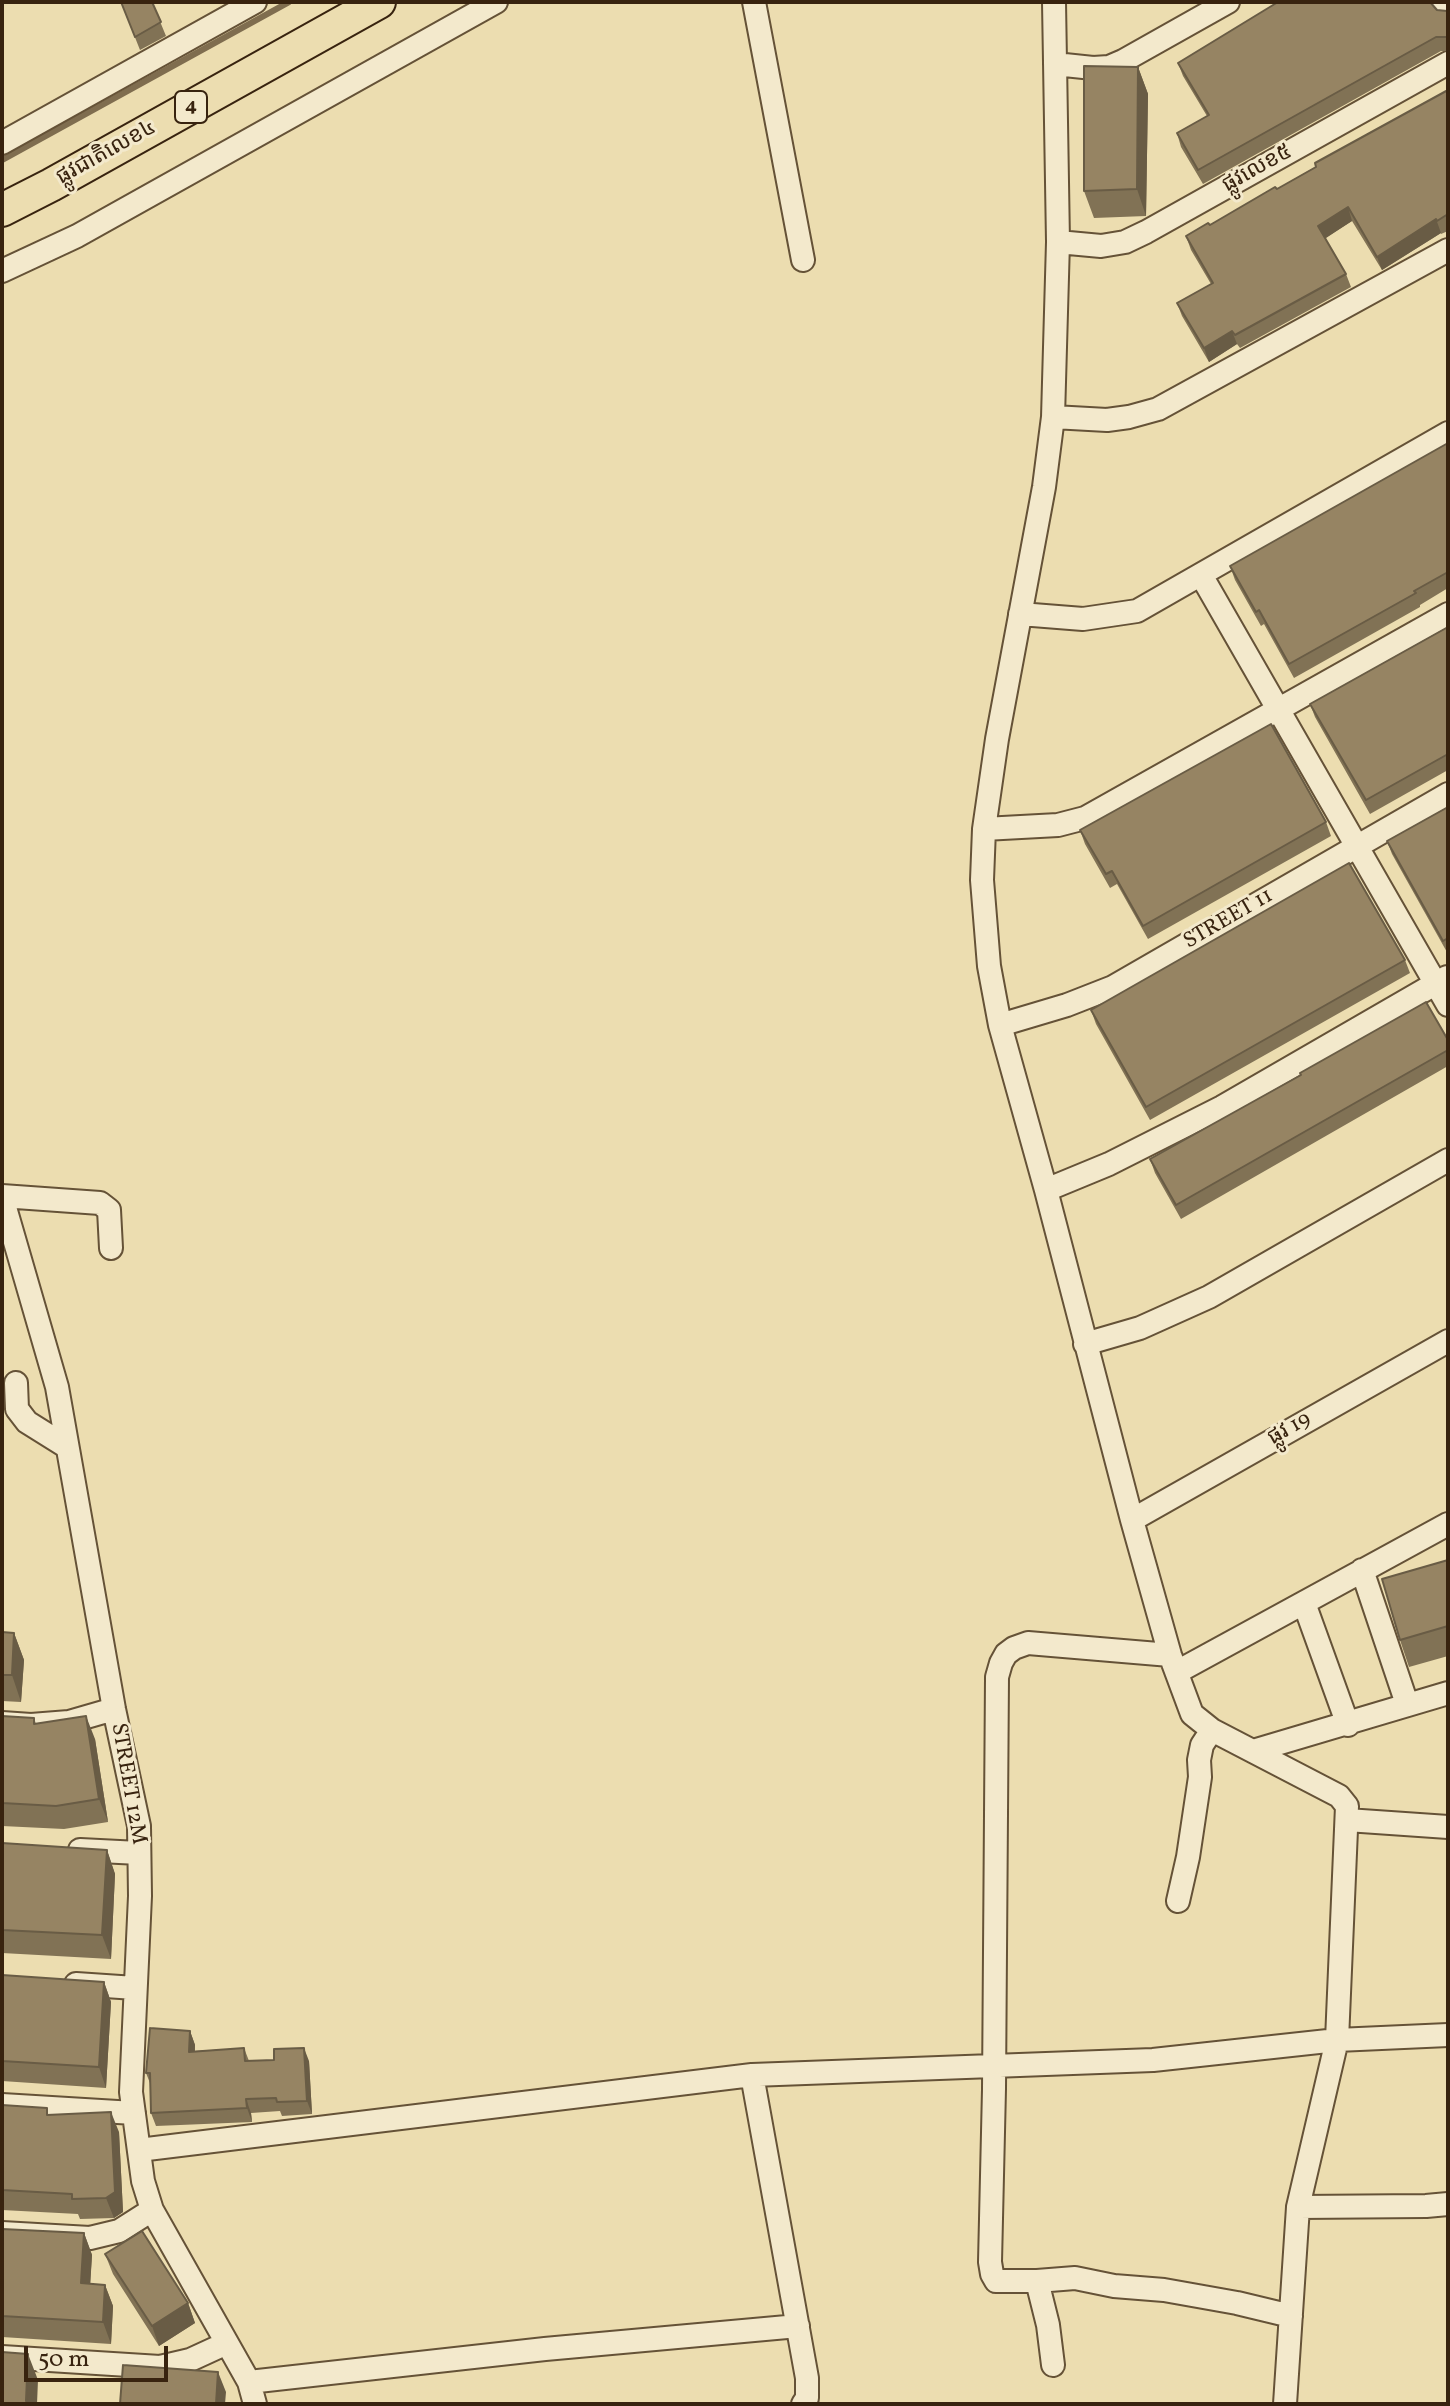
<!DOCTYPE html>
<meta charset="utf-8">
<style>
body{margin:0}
#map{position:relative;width:1450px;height:2406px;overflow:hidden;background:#ecddb0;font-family:Vollkorn,serif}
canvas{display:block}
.frame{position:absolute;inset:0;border:4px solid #38230f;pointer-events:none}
.scale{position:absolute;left:24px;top:2346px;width:144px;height:36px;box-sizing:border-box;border:4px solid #38230f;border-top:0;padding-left:10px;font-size:24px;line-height:28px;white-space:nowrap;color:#38230f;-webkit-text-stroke:6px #f3e9cc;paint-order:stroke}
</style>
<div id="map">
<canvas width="1450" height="2406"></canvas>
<div class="frame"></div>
<div class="scale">50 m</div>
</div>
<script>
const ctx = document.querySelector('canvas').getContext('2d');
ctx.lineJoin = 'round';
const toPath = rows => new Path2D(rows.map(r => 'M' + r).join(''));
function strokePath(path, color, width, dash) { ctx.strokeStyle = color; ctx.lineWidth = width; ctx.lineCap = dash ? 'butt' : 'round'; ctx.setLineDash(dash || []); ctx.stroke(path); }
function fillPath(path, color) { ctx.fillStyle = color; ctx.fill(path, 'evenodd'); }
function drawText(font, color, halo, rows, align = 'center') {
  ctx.font = font + ' Vollkorn,"Noto Sans Khmer",serif'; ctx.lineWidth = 6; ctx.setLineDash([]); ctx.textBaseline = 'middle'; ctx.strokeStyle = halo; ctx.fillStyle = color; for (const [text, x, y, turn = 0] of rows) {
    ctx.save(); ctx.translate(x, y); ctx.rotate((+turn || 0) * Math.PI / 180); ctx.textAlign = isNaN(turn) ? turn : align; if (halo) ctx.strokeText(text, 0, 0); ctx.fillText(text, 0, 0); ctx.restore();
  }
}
strokePath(toPath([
 [2,160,289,2]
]), '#7f6d4f', 6);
const minor = toPath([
 [754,2,803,260],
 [1054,2,1058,242,1053,417,1044,487,997,739,984,829,982,880,989,966,1000,1025,1046,1190,1132,1520,1170,1655,1192,1714,1212,1730,1339,1796,1347,1806,1337,2040,1298,2207,1285,2404],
 [1443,2,1448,11],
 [1055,64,1093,68,1109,67,1123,61,1228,2],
 [2,143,255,2],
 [1058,242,1101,246,1125,242,1146,232,1448,63],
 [2,271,77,236,496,2],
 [1053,417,1107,420,1129,417,1158,409,1448,250],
 [1201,575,1448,1005],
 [1020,614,1083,619,1137,611,1448,433],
 [984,829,1058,825,1085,818,1448,614],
 [1000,1025,1067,1005,1113,987,1448,794],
 [1046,1190,1109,1164,1222,1107,1447,977],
 [2,1196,100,1203,109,1210,111,1248],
 [2,1197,57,1387,114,1709,139,1826,140,1896,131,2092,143,2181,152,2210,249,2382,255,2404],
 [1085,1344,1140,1328,1209,1297,1448,1160],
 [16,1383,17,1409,27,1422,67,1447],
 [1132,1520,1448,1341],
 [1362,1570,1407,1704],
 [1304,1603,1348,1725],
 [1170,1655,1028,1643,1014,1648,1006,1654,1001,1663,997,1677,994,2089,990,2262,992,2274,996,2281,1037,2281,1075,2278,1114,2286,1164,2290,1237,2303,1291,2316],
 [1177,1672,1448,1524],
 [2,1723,31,1725,69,1722,114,1709],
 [1253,1751,1448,1693],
 [1347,1820,1448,1827],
 [80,1850,139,1853],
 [1178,1901,1188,1857,1200,1777,1199,1760,1202,1745,1212,1730],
 [76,1984,135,1988],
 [752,2075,807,2378,807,2398,803,2404],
 [2,2105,134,2113],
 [139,2150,752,2075,1153,2060,1337,2040,1448,2035],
 [1298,2207,1426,2206,1448,2204],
 [2,2233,90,2238,119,2231,152,2210],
 [1037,2281,1048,2325,1053,2365],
 [2,2357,160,2367,190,2360,227,2343],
 [249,2382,545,2349,798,2326]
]);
const highway = toPath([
 [2,210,51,185,379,2]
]);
strokePath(minor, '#655237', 26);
strokePath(highway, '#38230f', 36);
strokePath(minor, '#f3e9cc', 22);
strokePath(highway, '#ecddb0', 32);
fillPath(toPath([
 [121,2,152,2,166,36,140,50],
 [1431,4,1437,10,1448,13,1448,51,1441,51,1203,184,1181,147,1177,133,1207,116,1183,76,1178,63],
 [1138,67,1148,94,1146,216,1094,218,1084,191],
 [1448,90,1448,231,1441,234,1441,233,1382,270,1352,221,1325,238,1346,274,1351,287,1240,348,1237,344,1209,362,1182,316,1177,303,1211,284,1191,250,1186,236,1210,225,1277,189],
 [1448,443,1448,588,1420,605,1420,607,1294,678,1264,624,1261,626,1235,580,1230,566],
 [1448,627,1448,770,1370,814,1315,717,1310,704],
 [1448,807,1448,954,1392,854,1387,841],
 [1326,822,1331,836,1148,939,1117,884,1110,888,1085,844,1080,830],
 [1405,960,1410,973,1150,1120,1096,1024,1091,1010],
 [1448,1040,1448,1066,1181,1219,1155,1173,1150,1159],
 [1448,1560,1448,1656,1409,1667,1400,1640],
 [2,1632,14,1633,24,1660,21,1702,2,1701],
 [2,1716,34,1718,36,1724,95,1739,108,1822,64,1829,2,1826],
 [2,1843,107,1850,115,1874,111,1959,2,1953],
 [2,1975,104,1982,111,2002,106,2088,2,2081],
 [190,2031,195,2045,195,2051,244,2048,249,2061,309,2061,312,2114,282,2116,280,2111,251,2113,252,2122,156,2126,151,2113,150,2083,146,2073],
 [2,2105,50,2115,119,2132,123,2212,114,2218,80,2219,78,2214,2,2210],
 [2,2229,84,2233,92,2255,90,2284,105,2285,113,2306,111,2344,2,2337],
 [105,2254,188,2303,195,2323,159,2346,113,2274]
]), '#817255');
fillPath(toPath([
 [1138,67,1148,94,1146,216,1137,189],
 [1348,207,1352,221,1323,240,1318,226],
 [1436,219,1441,233,1382,270,1377,257],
 [1232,331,1237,344,1209,362,1204,348],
 [14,1633,24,1660,21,1702,12,1675],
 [86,1716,95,1739,108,1822,99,1799],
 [107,1850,115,1874,111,1959,102,1935],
 [104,1982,111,2002,106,2088,99,2067],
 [190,2031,195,2045,194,2065,189,2052],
 [304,2048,309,2061,312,2114,307,2101],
 [246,2099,251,2113,252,2122,247,2108],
 [111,2112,119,2132,123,2212,114,2218,106,2198],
 [84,2233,92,2255,89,2305,81,2283],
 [105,2285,113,2306,111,2344,103,2322],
 [188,2303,195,2323,159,2346,152,2326],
 [28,2354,38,2380,37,2404,27,2404,26,2401],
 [218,2372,226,2392,225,2404,216,2404]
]), '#695c45');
const building = toPath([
 [121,2,152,2,161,22,135,37,121,2],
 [1278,2,1430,2,1437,10,1447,11,1448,13,1448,37,1436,37,1198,170,1177,133,1209,115,1178,63,1278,2],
 [1084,66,1138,67,1137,189,1084,191,1084,66],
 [1448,90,1448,214,1437,221,1436,219,1377,257,1348,207,1318,226,1346,274,1235,335,1232,331,1204,348,1177,303,1213,283,1186,236,1208,223,1210,225,1275,187,1277,189,1316,167,1315,163,1448,90],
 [1448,443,1448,572,1414,591,1416,593,1289,664,1259,610,1256,612,1230,566,1448,443],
 [1448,627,1448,754,1366,800,1310,704,1448,627],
 [1271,724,1326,822,1143,926,1112,871,1106,874,1080,830,1271,724],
 [1448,807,1448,938,1443,941,1387,841,1448,807],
 [1349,863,1405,960,1146,1107,1091,1010,1349,863],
 [1426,1002,1448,1040,1448,1050,1176,1205,1150,1159,1301,1075,1300,1073,1426,1002],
 [1448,1560,1448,1626,1400,1640,1382,1579,1448,1560],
 [2,1632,14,1633,12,1675,2,1675,2,1632],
 [2,1716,34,1718,34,1724,86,1716,99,1799,56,1806,2,1803,2,1716],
 [2,1843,107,1850,102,1935,2,1930,2,1843],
 [2,1975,104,1982,99,2067,2,2061,2,1975],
 [150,2028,190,2031,189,2052,244,2048,245,2061,274,2060,274,2049,304,2048,307,2101,277,2102,276,2098,246,2099,247,2108,151,2113,150,2073,146,2073,150,2028],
 [2,2105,47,2108,47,2115,111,2112,115,2192,106,2198,72,2199,72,2194,2,2190,2,2105],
 [2,2229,84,2233,81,2283,105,2285,103,2322,2,2316,2,2229],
 [142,2231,188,2303,152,2326,105,2254,142,2231],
 [2,2352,28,2354,26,2401,36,2401,36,2404,2,2404,2,2352],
 [123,2365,218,2372,216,2404,120,2404,123,2365]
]);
fillPath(building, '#968463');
strokePath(building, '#695c45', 2);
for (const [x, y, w] of [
 [191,107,32]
]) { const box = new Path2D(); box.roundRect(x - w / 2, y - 16, w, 32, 6); ctx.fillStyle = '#f3e9cc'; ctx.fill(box); strokePath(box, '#38230f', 2); }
drawText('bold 20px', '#38230f', null, [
 ["4",191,107]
]);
drawText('22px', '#38230f', '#f3e9cc', [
 ["ផ្លូវជាតិលេខ៤",107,154,-29],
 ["ផ្លូវលេខ៥",1258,170,-29],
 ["STREET 11",1229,920,-30],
 ["ផ្លូវ 19",1290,1430,-30],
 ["STREET 12M",127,1784,80]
]);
</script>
